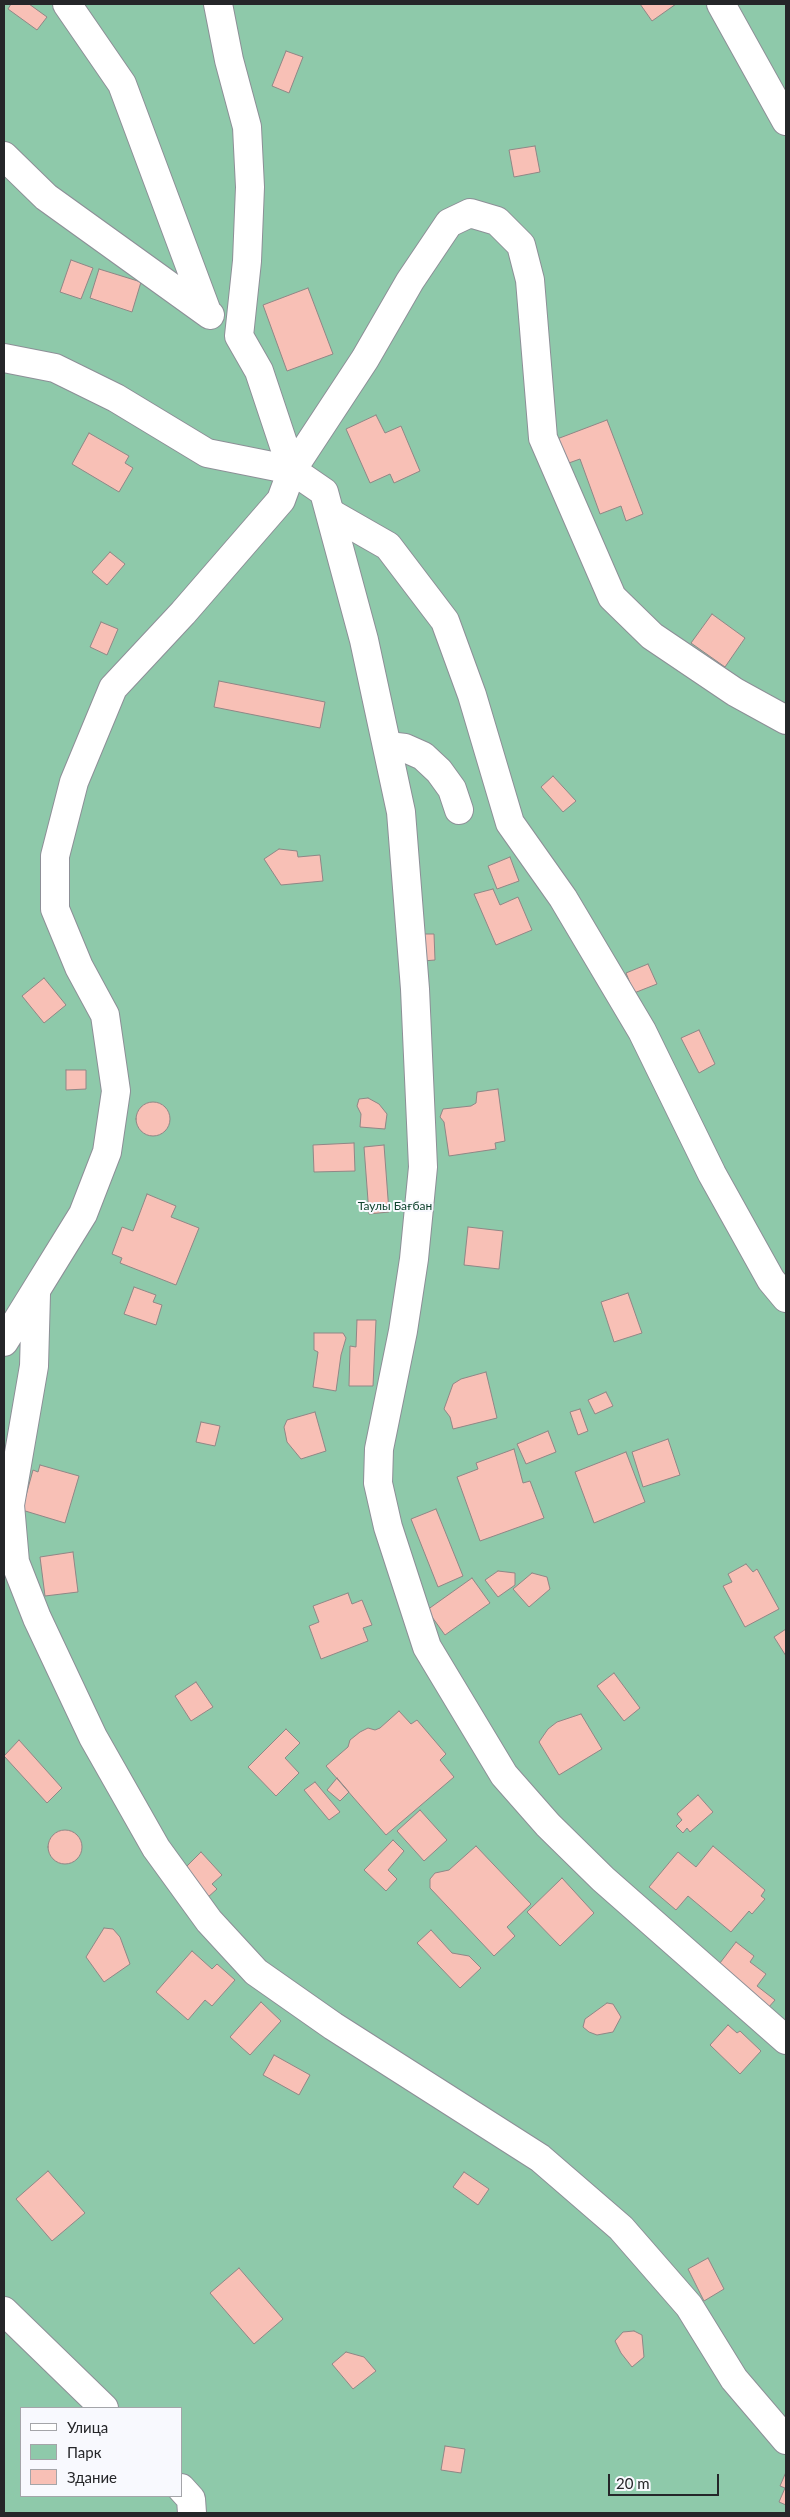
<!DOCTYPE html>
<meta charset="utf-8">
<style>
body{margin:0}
#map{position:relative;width:790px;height:2517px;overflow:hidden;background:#e9ecf4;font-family:Lato,sans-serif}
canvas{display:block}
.frame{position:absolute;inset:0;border:5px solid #252629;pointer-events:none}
.legend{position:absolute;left:20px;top:2407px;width:162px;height:90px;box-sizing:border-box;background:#f8f9fe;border:1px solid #a4a5a9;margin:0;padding:6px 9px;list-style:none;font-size:15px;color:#252629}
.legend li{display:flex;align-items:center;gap:10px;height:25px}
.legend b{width:25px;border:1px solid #a4a5a9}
.scale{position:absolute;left:608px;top:2474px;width:111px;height:22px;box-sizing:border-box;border:2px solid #252629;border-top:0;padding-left:6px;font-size:15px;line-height:18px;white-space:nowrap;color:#252629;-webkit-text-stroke:4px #f8f9fe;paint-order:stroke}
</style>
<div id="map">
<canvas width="790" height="2517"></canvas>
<div class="frame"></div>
<ul class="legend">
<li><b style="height:6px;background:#fff"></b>Улица</li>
<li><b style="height:14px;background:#8ec9aa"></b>Парк</li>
<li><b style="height:14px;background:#f8c0b6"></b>Здание</li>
</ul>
<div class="scale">20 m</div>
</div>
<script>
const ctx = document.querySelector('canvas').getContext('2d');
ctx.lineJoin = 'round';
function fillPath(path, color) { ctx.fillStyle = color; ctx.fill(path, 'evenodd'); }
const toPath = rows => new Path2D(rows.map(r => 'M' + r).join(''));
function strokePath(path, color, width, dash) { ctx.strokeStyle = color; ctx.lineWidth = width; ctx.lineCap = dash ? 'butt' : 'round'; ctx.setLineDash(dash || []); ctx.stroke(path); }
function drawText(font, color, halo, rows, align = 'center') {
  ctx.font = font + ' Lato,sans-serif'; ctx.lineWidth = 4; ctx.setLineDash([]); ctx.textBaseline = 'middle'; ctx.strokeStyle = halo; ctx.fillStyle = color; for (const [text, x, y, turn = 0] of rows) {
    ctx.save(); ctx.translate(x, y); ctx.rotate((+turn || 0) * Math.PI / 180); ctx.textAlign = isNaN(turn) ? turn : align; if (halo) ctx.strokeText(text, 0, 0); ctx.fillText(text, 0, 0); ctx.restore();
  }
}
fillPath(toPath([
 [4,4,786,4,786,2513,4,2513],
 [21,2408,181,2408,181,2496,21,2496]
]), '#8ec9aa');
const building = toPath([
 [11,4,29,4,47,17,37,30,8,9,11,4],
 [640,4,676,4,652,21,640,4],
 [286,51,303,57,289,93,272,86,286,51],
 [535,146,540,172,514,177,509,150,535,146],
 [71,260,93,268,81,299,60,292,71,260],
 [99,269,141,282,132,312,90,298,99,269],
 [308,288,333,354,287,371,263,305,308,288],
 [376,415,385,433,401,426,420,471,394,483,390,474,370,483,346,429,376,415],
 [607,420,643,514,626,521,621,506,600,514,580,459,566,464,557,439,607,420],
 [89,433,129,456,125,463,133,468,119,492,72,464,89,433],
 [110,552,125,564,107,585,92,572,110,552],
 [712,614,745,638,725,667,691,643,712,614],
 [101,622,118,629,107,655,90,647,101,622],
 [219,681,325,702,320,728,214,707,219,681],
 [553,776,576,801,563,812,541,787,553,776],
 [279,849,297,851,298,857,320,855,323,881,281,885,264,859,279,849],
 [510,857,519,881,497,889,488,866,510,857],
 [493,889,500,905,518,897,532,930,496,945,474,894,493,889],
 [422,934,434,934,435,960,423,961,422,934],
 [648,964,657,984,634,993,626,973,648,964],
 [44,978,66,1005,44,1023,22,996,44,978],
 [699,1030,715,1064,699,1073,681,1038,699,1030],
 [66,1070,86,1070,86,1089,66,1090,66,1070],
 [498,1089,505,1141,495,1143,496,1149,449,1156,444,1122,440,1117,443,1109,471,1106,476,1103,477,1092,498,1089],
 [368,1098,379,1104,387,1114,385,1129,360,1127,361,1114,357,1106,359,1099,368,1098],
 '136 1119a17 17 0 1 1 34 0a17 17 0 1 1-34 0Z',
 [354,1143,355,1171,314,1172,313,1145,354,1143],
 [384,1145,389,1212,369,1214,364,1147,384,1145],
 [147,1194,176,1206,171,1217,199,1228,176,1285,120,1263,122,1258,112,1254,122,1227,133,1231,147,1194],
 [468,1227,503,1231,499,1269,464,1265,468,1227],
 [134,1287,156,1295,153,1302,162,1305,156,1325,124,1314,134,1287],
 [628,1293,642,1333,614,1342,601,1302,628,1293],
 [357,1320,376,1320,373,1386,349,1386,350,1346,356,1347,357,1320],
 [314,1333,343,1333,346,1338,341,1355,336,1391,313,1387,318,1352,314,1350,314,1333],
 [486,1372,497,1418,453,1429,450,1417,444,1409,453,1384,461,1379,486,1372],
 [606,1392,613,1406,595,1414,588,1400,606,1392],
 [580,1409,588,1431,578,1435,570,1412,580,1409],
 [315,1412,326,1451,301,1459,287,1442,284,1427,287,1420,315,1412],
 [201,1422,220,1426,215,1446,196,1442,201,1422],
 [548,1431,556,1452,526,1464,517,1444,548,1431],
 [668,1439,680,1475,643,1487,632,1452,668,1439],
 [514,1449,523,1483,530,1481,544,1518,480,1541,457,1477,478,1469,476,1463,514,1449],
 [626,1452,645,1502,594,1523,575,1472,626,1452],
 [40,1465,79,1476,65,1523,22,1510,33,1470,38,1472,40,1465],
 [436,1509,463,1576,438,1587,411,1519,436,1509],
 [73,1552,78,1592,45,1596,40,1557,73,1552],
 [746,1564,753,1572,757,1569,779,1609,745,1627,723,1586,732,1582,728,1574,746,1564],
 [498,1571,515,1573,515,1585,498,1597,485,1580,498,1571],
 [532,1573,547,1577,550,1589,529,1607,513,1589,532,1573],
 [472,1578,490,1603,445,1635,427,1610,472,1578],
 [348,1593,352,1604,362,1600,372,1625,363,1628,368,1641,321,1659,309,1626,319,1622,313,1606,348,1593],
 [786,1629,786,1656,774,1637,786,1629],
 [614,1673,640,1708,624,1721,597,1686,614,1673],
 [196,1682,213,1707,191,1721,175,1696,196,1682],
 [399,1711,411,1724,417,1720,446,1754,440,1760,454,1777,386,1835,326,1766,348,1747,350,1740,360,1732,368,1728,375,1730,380,1728,399,1711],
 [581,1714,602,1749,559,1775,539,1742,548,1729,557,1722,581,1714],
 [286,1729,300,1743,285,1758,299,1773,276,1796,248,1767,286,1729],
 [19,1740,62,1788,47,1803,4,1756,19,1740],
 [337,1778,349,1792,340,1801,327,1790,337,1778],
 [315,1782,340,1812,329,1820,304,1790,315,1782],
 [698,1795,713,1812,690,1832,687,1828,683,1833,676,1826,682,1820,677,1814,698,1795],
 [420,1810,447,1840,424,1861,397,1831,420,1810],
 '48 1847a17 17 0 1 1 34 0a17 17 0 1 1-34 0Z',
 [393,1840,404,1851,388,1870,397,1879,386,1891,364,1870,393,1840],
 [476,1846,531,1904,507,1927,515,1936,494,1956,430,1888,430,1879,435,1873,449,1870,476,1846],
 [713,1846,765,1890,761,1896,765,1899,752,1914,749,1911,731,1932,688,1896,676,1910,649,1887,678,1852,696,1867,713,1846],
 [201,1852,222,1875,212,1884,217,1889,207,1898,181,1872,201,1852],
 [562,1878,594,1913,560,1946,527,1912,562,1878],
 [104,1928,113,1929,120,1937,130,1964,104,1982,86,1957,104,1928],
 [431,1930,452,1953,469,1956,481,1968,460,1988,417,1943,431,1930],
 [736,1942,754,1956,750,1962,766,1974,757,1986,775,2000,768,2008,720,1970,723,1966,720,1963,736,1942],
 [192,1951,212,1969,217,1964,235,1980,212,2006,205,2000,188,2020,156,1992,192,1951],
 [261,2002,281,2021,250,2055,230,2037,261,2002],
 [607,2003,613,2004,621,2017,613,2032,597,2035,589,2032,583,2027,585,2019,607,2003],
 [728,2025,737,2033,740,2031,761,2051,740,2074,710,2045,728,2025],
 [274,2055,310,2075,299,2095,263,2075,274,2055],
 [48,2171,85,2213,52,2241,16,2199,48,2171],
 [464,2172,489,2189,478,2205,453,2187,464,2172],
 [708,2258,724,2289,704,2301,688,2269,708,2258],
 [239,2268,283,2319,254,2344,210,2293,239,2268],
 [634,2331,642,2335,644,2357,632,2367,621,2353,615,2341,623,2332,634,2331],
 [346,2352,364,2357,376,2371,353,2389,332,2364,346,2352],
 [445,2446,465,2449,461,2473,441,2470,445,2446],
 [786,2472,786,2505,779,2502,785,2488,780,2486,786,2472]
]);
fillPath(building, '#f8c0b6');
strokePath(building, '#908786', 1);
const minor = toPath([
 [67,4,122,84,207,312],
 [218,4,229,60,247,127,250,187,247,261,239,336,259,371,292,470,365,359,410,281,449,223,470,213,497,221,521,245,530,280,543,438,612,597,652,636,735,692,786,720],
 [721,4,786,121],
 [4,156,46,197,210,315],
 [332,514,388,546,445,621,472,695,510,823,563,898,642,1031,712,1174,771,1280,786,1298],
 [388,746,405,748,423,756,439,771,452,789,459,810],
 [36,1294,34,1366,10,1505,15,1562,37,1618,93,1737,156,1848,209,1921,256,1972,333,2026,540,2158,621,2228,689,2306,734,2379,786,2440],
 [4,1342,83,1214,107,1152,116,1091,105,1015,79,967,55,909,55,856,74,782,113,688,183,613,281,500,292,470],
 [4,2311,104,2408],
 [181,2488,191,2499,192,2513]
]);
const tertiary = toPath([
 [4,358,55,368,116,398,207,453,292,470,324,492,364,640,401,812,415,989,423,1167,414,1259,403,1331,379,1449,378,1483,388,1527,427,1647,504,1775,548,1825,603,1879,786,2040]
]);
strokePath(minor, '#8d8f97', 30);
strokePath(tertiary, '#8d8f97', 30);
strokePath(minor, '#fff', 28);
strokePath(tertiary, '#fff', 28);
drawText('12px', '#10442e', '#f8f9fe', [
 ["Таулы Бағбан",395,1206]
]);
</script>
